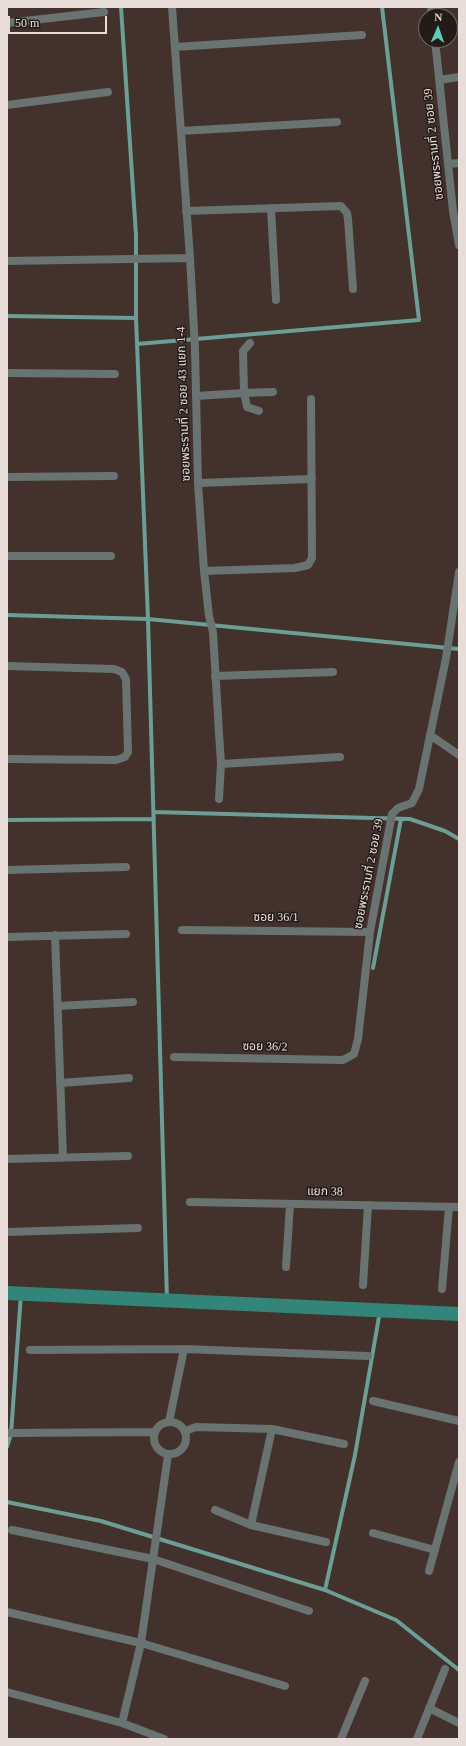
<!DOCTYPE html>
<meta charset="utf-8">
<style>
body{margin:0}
#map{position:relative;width:466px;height:1746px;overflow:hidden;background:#43312b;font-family:"Times New Roman",serif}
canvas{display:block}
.frame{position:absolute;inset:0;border:8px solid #e9ddd9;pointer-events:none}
.north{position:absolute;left:418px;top:8px;width:40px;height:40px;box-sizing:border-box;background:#231b18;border:1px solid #726965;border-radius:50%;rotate:2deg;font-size:11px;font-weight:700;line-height:16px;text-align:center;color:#e9ddd9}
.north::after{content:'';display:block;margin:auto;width:14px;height:18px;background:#5acebd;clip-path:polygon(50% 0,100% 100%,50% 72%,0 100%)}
.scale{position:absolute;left:8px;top:16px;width:99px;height:18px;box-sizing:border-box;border:2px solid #e9ddd9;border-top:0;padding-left:5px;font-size:12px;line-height:14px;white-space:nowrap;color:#e9ddd9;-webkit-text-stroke:3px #231b18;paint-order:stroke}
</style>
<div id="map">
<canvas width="466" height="1746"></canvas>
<div class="frame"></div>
<div class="north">N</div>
<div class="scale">50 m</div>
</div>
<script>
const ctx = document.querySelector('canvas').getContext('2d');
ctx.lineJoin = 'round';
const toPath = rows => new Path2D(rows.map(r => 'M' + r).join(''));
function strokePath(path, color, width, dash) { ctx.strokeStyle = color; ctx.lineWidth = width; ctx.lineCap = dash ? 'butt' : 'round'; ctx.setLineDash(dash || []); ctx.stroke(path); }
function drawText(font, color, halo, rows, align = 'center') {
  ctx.font = font + ' "Times New Roman","Noto Sans Thai",serif'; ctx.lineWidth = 3; ctx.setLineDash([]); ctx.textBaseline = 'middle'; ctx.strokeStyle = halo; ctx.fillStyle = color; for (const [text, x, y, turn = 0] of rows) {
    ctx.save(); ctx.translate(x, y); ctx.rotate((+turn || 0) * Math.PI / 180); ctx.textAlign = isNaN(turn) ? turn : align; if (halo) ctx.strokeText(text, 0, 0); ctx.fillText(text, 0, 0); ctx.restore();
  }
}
strokePath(toPath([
 [121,7,136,235,136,318,148,619,167,1300],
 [7,316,136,318],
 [137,344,419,320,382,7],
 [7,615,148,619,459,649],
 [154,812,410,819,445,831,459,839],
 [7,820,154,819],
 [373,968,401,819],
 [7,1447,11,1434,21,1294],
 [7,1502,101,1521,325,1590,396,1620,459,1670],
 [325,1590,355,1455,380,1311]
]), '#699f96', 4);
strokePath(toPath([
 [7,1293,459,1314]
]), '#328579', 14);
strokePath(toPath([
 [172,7,190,258,195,348,198,483,204,571,209,616,213,632,219,733,221,764,219,799],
 [431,7,432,16],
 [7,23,104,12],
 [435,40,453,211,459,245],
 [175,47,362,35],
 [439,80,459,77],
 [7,105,108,92],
 [181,131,337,122],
 [448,164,459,163],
 [271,208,276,300],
 [186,211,341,206,347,213,348,219,353,289],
 [7,261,190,258],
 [7,373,115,374],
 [196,396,244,393,243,351,250,343],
 [259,411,247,407,244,393,273,392],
 [7,477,114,476],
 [198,483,312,479],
 [7,556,111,556],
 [204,571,295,568,308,565,312,558,311,399],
 [7,666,114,669,122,672,126,679,128,752,125,757,116,760,7,759],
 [215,676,333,672],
 [430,735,459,755],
 [221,764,340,757],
 [7,870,126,867],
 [182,930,370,932],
 [55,935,63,1158],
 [7,937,126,934],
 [58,1006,133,1002],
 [174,1057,343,1060,354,1054,358,1039,370,932,392,814,398,808,412,803,419,789,446,658,459,572],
 [60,1083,129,1078],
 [7,1159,128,1156],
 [190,1202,459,1207],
 [7,1232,138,1228],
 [286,1267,290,1204],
 [363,1285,368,1205],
 [442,1289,449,1207],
 [30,1350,184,1349,368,1356],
 [373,1401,459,1421],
 '154 1438a16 16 0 1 1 32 0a16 16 0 1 1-32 0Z',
 [169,1422,184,1349],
 [185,1431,196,1427,272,1429,344,1444],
 [7,1433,155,1432],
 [215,1510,251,1525,326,1542],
 [251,1525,272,1429],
 [12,1530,153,1559,309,1611],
 [373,1533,435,1550],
 [429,1571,459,1462],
 [7,1612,141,1643,285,1686],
 [7,1692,122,1723,164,1739],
 [429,1708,459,1723],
 [122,1723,141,1643,168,1455],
 [341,1739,365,1681],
 [417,1739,445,1669]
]), '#697371', 8);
drawText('12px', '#e9ddd9', '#231b18', [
 ["ซอยพระรามที่ 2 ซอย 39",434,144,-96],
 ["ซอยพระรามที่ 2 ซอย 43 แยก 1-4",184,404,-92],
 ["ซอยพระรามที่ 2 ซอย 39",369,874,-79],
 ["ซอย 36/1",276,918],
 ["ซอย 36/2",265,1047,1],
 ["แยก 38",325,1192,1]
]);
</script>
